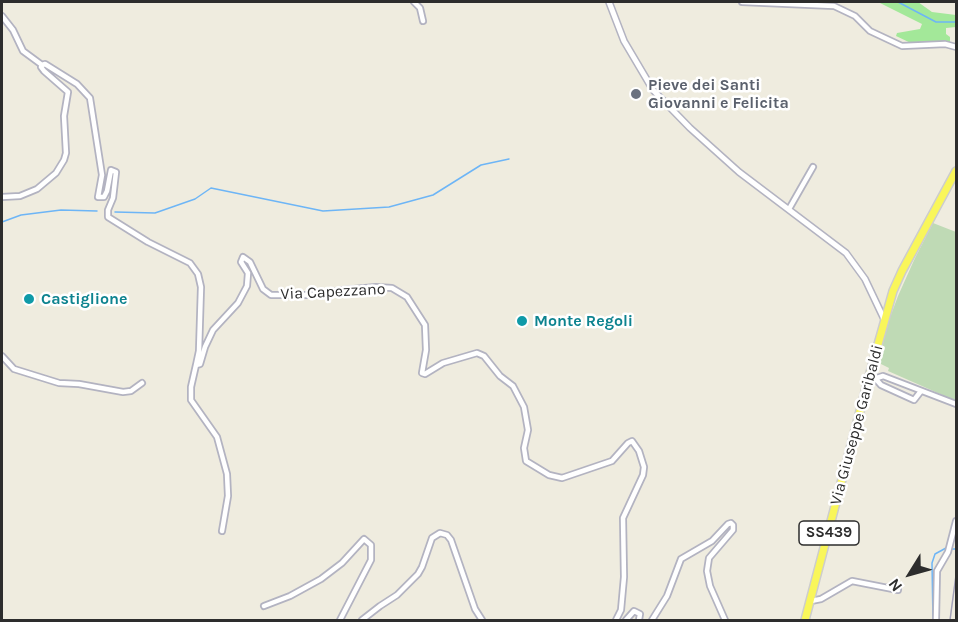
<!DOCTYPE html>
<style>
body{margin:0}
#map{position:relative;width:958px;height:622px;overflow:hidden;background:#efecdf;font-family:Karla,sans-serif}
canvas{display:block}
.frame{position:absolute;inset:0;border:3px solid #2d2d2d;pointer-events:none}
.north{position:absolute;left:880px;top:544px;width:60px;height:60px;-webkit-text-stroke:4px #fff;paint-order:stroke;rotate:233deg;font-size:16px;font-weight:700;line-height:24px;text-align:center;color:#2d2d2d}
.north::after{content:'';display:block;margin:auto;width:21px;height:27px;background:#2d2d2d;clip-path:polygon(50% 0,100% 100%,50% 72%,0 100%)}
</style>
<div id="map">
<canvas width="958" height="622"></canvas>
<div class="frame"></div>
<div class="north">N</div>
</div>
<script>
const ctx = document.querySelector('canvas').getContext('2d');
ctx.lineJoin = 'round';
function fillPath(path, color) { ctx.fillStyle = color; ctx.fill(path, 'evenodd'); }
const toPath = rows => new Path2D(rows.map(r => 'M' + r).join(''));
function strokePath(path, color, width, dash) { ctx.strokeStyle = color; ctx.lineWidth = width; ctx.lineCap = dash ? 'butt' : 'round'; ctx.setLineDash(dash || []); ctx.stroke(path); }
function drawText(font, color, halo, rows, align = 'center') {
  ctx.font = font + ' Karla,sans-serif'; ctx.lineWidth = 5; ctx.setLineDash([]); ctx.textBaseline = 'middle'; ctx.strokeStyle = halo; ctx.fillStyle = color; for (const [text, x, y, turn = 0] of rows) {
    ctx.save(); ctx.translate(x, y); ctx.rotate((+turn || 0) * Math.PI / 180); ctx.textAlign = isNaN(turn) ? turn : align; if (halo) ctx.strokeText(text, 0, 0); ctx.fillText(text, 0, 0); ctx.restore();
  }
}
fillPath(toPath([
 [878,2,918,2,932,12,956,15,956,27,946,28,946,34,950,37,950,43,915,45,896,36,897,33,920,29,922,24]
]), '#a3e899');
fillPath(toPath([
 [933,223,956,232,956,401,888,371,889,368,879,363,886,328,898,296,915,258]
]), '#bfdab5');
strokePath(toPath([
 [898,2,936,22,956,22],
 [115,212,155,213,195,199,211,188,323,211,389,207,433,195,481,165,509,159],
 [2,222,21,215,61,210,97,211],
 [952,549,956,549],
 [933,620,932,563,935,554,946,548]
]), '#6db5f6', 1.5);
const minor = toPath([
 [414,2,420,8,423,21],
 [742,2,834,6,855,16,870,31,902,46,945,44,956,47],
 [2,16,13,30,23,51,42,65],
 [2,197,20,196,37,189,56,173,64,160,66,153,64,116,68,92,44,71,41,67,42,65,45,64,77,84,90,98,102,175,98,197,104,197,107,191,111,170,116,172,113,198,108,210,108,217,148,242,190,263,198,274,201,287,199,351,196,365,200,364,205,347,213,330,238,303,247,286,248,273,241,262,243,257,250,262,263,289,271,295,319,295,343,290,376,287,392,288,407,297,425,325,426,350,422,373,425,374,443,363,477,353,484,356,500,376,513,386,524,407,528,430,524,448,526,461,549,475,562,478,612,461,628,443,632,441,639,451,644,467,643,475,623,518,624,577,621,610,616,620],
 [789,209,813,167],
 [2,356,14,369,59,383,79,384,123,392,131,391,142,383],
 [196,365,191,387,191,400,217,437,227,474,228,496,222,531],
 [874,377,881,385,914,400,921,391],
 [877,378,883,376,956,404],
 [811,601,821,599,852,581,898,590],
 [264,606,290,596,321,579,342,563,364,539,371,545,371,560,340,620],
 [362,620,380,606,397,595,418,574,422,567,432,538,440,533,447,535,451,540,475,609,482,620],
 [626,620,634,611,640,614,639,620],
 [652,620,667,596,681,559,712,541,728,524,731,523,733,525,733,530,709,558,707,571,710,586,725,620],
 [936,620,937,571,948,552,956,521]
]);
const tertiary = toPath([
 [609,2,624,41,653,90,690,128,739,172,846,253,865,279,884,319]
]);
const primary = toPath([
 [805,620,870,373,893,291,902,271,956,171]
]);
strokePath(minor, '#b3b3c1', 8);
strokePath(tertiary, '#b3b3c1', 8);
strokePath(primary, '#cdcdcd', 10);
strokePath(minor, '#fff', 4.5);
strokePath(tertiary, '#fff', 5);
strokePath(primary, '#f9f65a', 7);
strokePath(toPath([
 [950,620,956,575]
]), '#a3a1b8', 1.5);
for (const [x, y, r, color] of [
 [636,94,6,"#6b7280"],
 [29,299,6,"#0f9aa8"],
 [522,321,6,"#0f9aa8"]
]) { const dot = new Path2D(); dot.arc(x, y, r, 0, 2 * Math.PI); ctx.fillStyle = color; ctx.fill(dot); strokePath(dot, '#fff', 2); }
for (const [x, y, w] of [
 [829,533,60]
]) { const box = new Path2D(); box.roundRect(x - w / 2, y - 12, w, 24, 4.5); ctx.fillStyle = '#fff'; ctx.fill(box); strokePath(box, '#2d2d2d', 1.5); }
drawText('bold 15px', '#2d2d2d', null, [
 ["SS439",829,533]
]);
drawText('bold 16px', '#5b616d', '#fff', [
 ["Pieve dei Santi",648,85],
 ["Giovanni e Felicita",648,103]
], 'left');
drawText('16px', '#2d2d2d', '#fff', [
 ["Via Capezzano",333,292,-3],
 ["Via Giuseppe Garibaldi",857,425,-75]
]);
drawText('bold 16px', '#0d838f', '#fff', [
 ["Castiglione",41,299],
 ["Monte Regoli",534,321]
], 'left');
</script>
